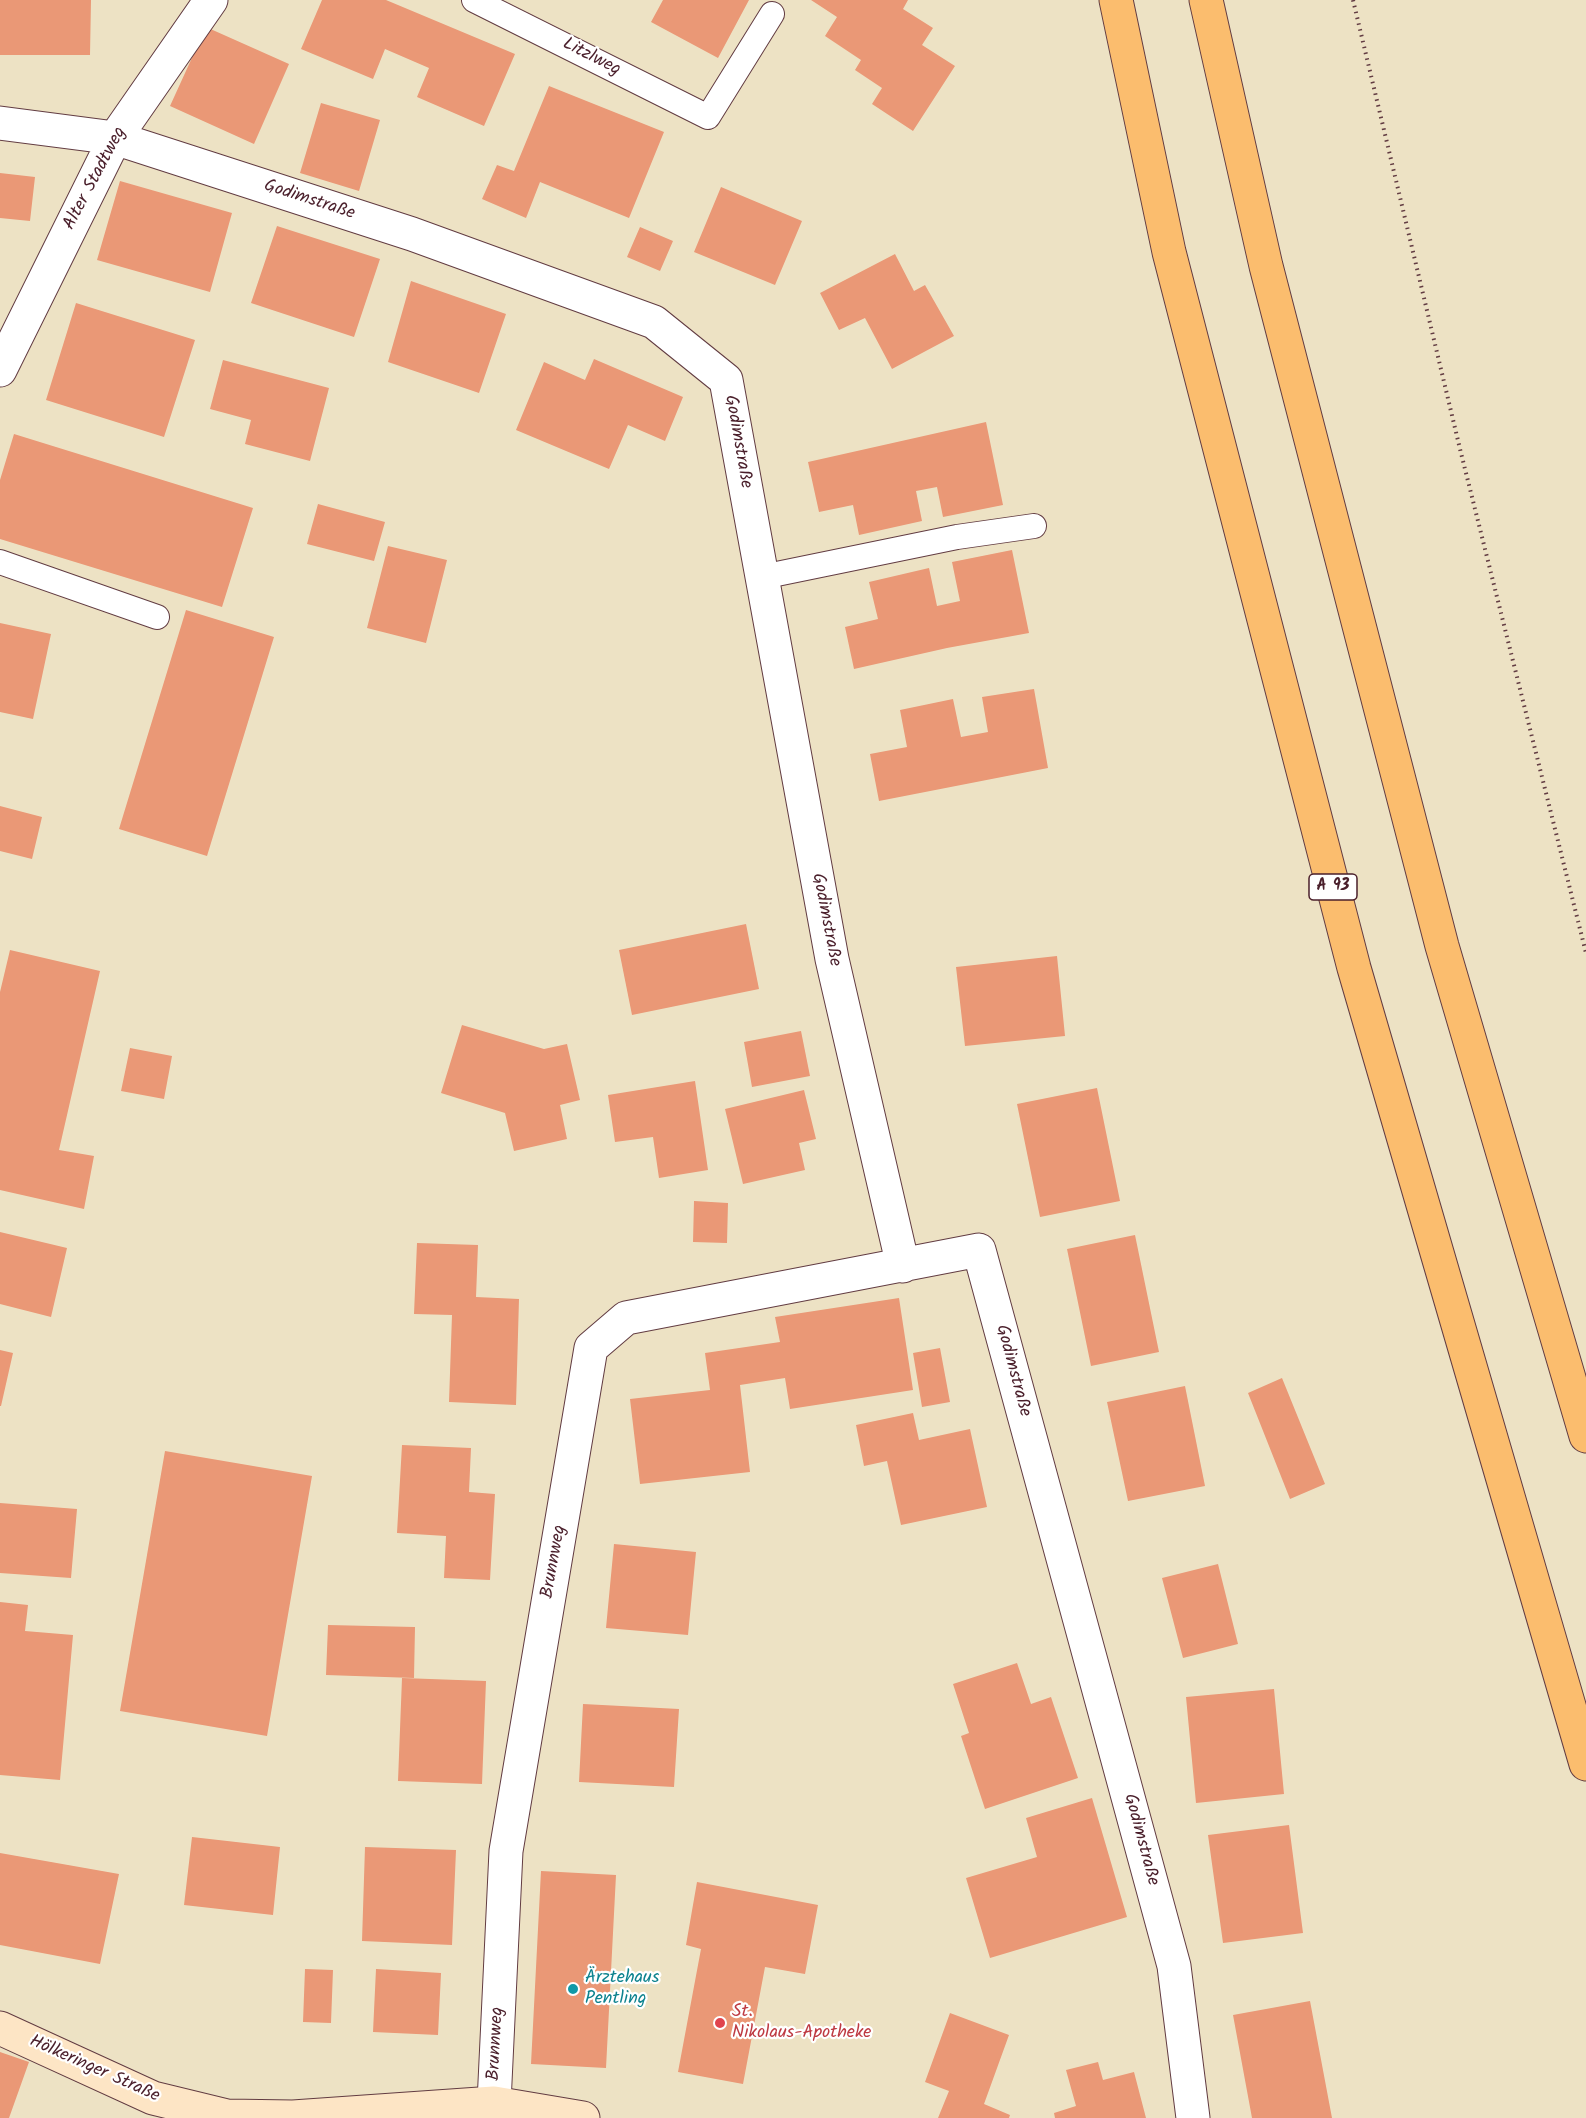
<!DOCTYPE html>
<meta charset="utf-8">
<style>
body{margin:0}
canvas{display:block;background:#ede2c4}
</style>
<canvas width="1586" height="2118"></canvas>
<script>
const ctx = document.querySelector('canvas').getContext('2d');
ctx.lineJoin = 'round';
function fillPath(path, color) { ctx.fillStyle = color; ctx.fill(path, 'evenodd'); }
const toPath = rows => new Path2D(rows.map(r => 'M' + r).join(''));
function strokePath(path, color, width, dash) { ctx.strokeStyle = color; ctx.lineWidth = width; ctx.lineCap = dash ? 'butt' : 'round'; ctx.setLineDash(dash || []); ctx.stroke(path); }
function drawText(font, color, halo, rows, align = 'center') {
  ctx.font = font + ' Kalam,sans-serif'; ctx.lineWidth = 4.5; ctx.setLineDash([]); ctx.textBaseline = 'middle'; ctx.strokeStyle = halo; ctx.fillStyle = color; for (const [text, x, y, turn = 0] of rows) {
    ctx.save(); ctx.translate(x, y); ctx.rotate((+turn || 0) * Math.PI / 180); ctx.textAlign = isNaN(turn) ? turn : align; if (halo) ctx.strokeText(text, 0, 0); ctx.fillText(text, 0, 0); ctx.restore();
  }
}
fillPath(toPath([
 [0,0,91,0,90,55,0,55],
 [322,0,386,0,515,54,484,126,417,97,429,68,385,49,373,79,301,49],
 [663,0,749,0,718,58,651,22],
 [811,0,908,0,903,9,933,28,922,45,955,66,913,131,872,104,882,88,855,70,861,60,825,36,837,17],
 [206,27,289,64,254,144,170,106],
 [549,86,664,132,629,218,540,182,526,218,482,199,497,165,514,171],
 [321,103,380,120,359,191,300,173],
 [0,173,35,177,30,221,0,218],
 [120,181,232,213,210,292,97,260],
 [721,187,802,221,775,285,694,252],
 [277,226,380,259,354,337,251,303],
 [640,227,673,241,660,271,627,257],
 [895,254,914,291,925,285,954,336,892,369,865,318,839,330,820,293],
 [411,281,506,314,479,393,388,362],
 [76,303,195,340,164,437,46,400],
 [594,359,683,397,665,441,628,425,609,469,516,430,544,362,585,380],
 [223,360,329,388,310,461,245,444,251,420,210,409],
 [986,422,1003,505,943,517,937,487,916,491,922,521,859,535,853,505,819,512,808,462],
 [14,434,253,508,222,607,0,539,0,480],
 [318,504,385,522,374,561,307,544],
 [388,546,447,560,426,643,367,628],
 [1012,550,1029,633,947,648,854,669,845,627,878,619,869,582,929,568,937,606,960,601,952,562],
 [186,610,274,637,207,856,119,829],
 [0,623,51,634,33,719,0,712],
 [1034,689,1048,768,879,801,870,754,907,747,900,710,953,699,961,737,988,732,982,697],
 [0,806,42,817,32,859,0,851],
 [746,924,759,989,632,1015,619,950],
 [10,950,100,971,59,1150,94,1156,84,1209,0,1190,0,992],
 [1057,956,1065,1036,965,1046,956,967],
 [462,1025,544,1049,567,1044,580,1100,560,1105,567,1139,514,1151,505,1113,441,1093],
 [801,1031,810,1076,752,1087,744,1042],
 [130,1048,172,1056,164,1099,121,1091],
 [695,1081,708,1170,659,1178,653,1137,615,1142,608,1095],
 [1097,1088,1120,1201,1040,1217,1017,1104],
 [804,1090,816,1139,799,1143,805,1170,743,1184,725,1109],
 [694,1201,728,1203,727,1243,693,1242],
 [0,1232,67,1248,51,1317,0,1304],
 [1135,1235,1159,1352,1091,1366,1067,1249],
 [417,1243,478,1245,476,1297,519,1299,516,1405,449,1402,452,1315,414,1314],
 [899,1298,913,1390,790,1409,785,1378,740,1385,750,1472,640,1484,630,1399,710,1390,705,1353,780,1342,775,1317],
 [940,1348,950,1402,922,1407,913,1353],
 [0,1350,13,1353,1,1406,0,1406],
 [1282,1378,1325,1484,1290,1499,1248,1393],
 [1185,1386,1205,1486,1128,1501,1107,1402],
 [913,1413,919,1440,970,1429,987,1507,901,1525,887,1461,864,1466,856,1425],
 [402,1445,471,1448,469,1492,495,1494,490,1580,444,1578,446,1536,397,1533],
 [165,1451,312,1476,267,1736,120,1711],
 [0,1503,77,1509,71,1578,0,1573],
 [614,1544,696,1552,688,1635,606,1628],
 [1218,1564,1238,1644,1183,1658,1162,1578],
 [0,1602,28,1605,25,1631,73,1635,60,1780,0,1775],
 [328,1625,415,1627,414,1678,326,1675],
 [1017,1663,1031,1704,1051,1697,1078,1778,985,1809,961,1736,969,1733,953,1684],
 [402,1678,486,1681,482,1784,398,1781],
 [1274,1689,1284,1794,1196,1803,1186,1697],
 [583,1704,679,1709,674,1787,579,1782],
 [1092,1798,1127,1917,990,1958,966,1878,1037,1857,1026,1818],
 [1289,1825,1303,1933,1223,1943,1208,1835],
 [192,1837,280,1847,273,1915,184,1905],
 [365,1847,456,1850,452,1945,362,1941],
 [0,1853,119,1874,100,1964,0,1945],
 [541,1871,616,1875,606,2068,531,2064],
 [697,1882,818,1905,805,1974,765,1967,743,2084,678,2072,701,1949,686,1945],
 [305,1969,333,1970,331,2023,303,2022],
 [376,1969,441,1973,438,2035,373,2032],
 [1310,2001,1332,2118,1252,2118,1233,2015],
 [950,2013,1009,2035,984,2104,1010,2115,1009,2118,938,2118,949,2091,925,2082],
 [0,2052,29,2062,9,2118,0,2118],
 [1098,2062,1103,2080,1134,2072,1146,2118,1055,2118,1054,2113,1076,2106,1066,2070]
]), '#ea9876');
const lane = toPath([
 [474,0,708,117,772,14],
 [0,562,157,617],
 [762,577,957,537,1034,526]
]);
const street = toPath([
 [0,123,115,138,412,234,654,322,726,380,832,959,903,1266],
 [0,370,115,138,211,0],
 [494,2103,506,1851,591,1348,626,1318,979,1250,1174,1966,1193,2118]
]);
const secondary = toPath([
 [0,2028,153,2098,227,2116,293,2117,494,2103,583,2118]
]);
const highway = toPath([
 [1116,0,1169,252,1354,968,1586,1764],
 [1206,0,1266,266,1442,946,1586,1436]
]);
strokePath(lane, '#623c42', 26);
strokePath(street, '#623c42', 35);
strokePath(secondary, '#623c42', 35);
strokePath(highway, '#623c42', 35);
strokePath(toPath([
 [1353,0,1460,449,1586,953]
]), '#623c42', 4, [1.5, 4.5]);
strokePath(lane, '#fff', 24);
strokePath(street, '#fff', 33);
strokePath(secondary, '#fde5c5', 33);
strokePath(highway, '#fbbd6e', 33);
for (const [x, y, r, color] of [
 [573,1989,6,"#0f9aa8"],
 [720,2023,6,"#e0444e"]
]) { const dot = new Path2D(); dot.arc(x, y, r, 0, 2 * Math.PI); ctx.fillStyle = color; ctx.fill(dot); strokePath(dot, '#fff', 2); }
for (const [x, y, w] of [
 [1333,887,48]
]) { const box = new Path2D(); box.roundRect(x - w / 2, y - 13, w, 26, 4.5); ctx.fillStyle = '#fff'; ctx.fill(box); strokePath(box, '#4a1f2b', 1.5); }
drawText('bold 16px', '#4a1f2b', null, [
 ["A 93",1333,887]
]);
drawText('18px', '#4a1f2b', '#fff', [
 ["Litzlweg",591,58,27],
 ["Alter Stadtweg",96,179,-62],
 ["Godimstraße",309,201,18],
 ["Godimstraße",737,442,80],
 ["Godimstraße",825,920,79],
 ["Godimstraße",1012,1371,75],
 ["Brunnweg",555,1562,-80],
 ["Godimstraße",1140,1840,75],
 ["Brunnweg",497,2044,-87],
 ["Hölkeringer Straße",94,2070,24]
]);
drawText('18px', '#0d838f', '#fff', [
 ["Ärztehaus",585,1979],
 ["Pentling",585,2000]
], 'left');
drawText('18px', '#be3a42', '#fff', [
 ["St.",732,2013],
 ["Nikolaus-Apotheke",732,2034]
], 'left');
</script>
